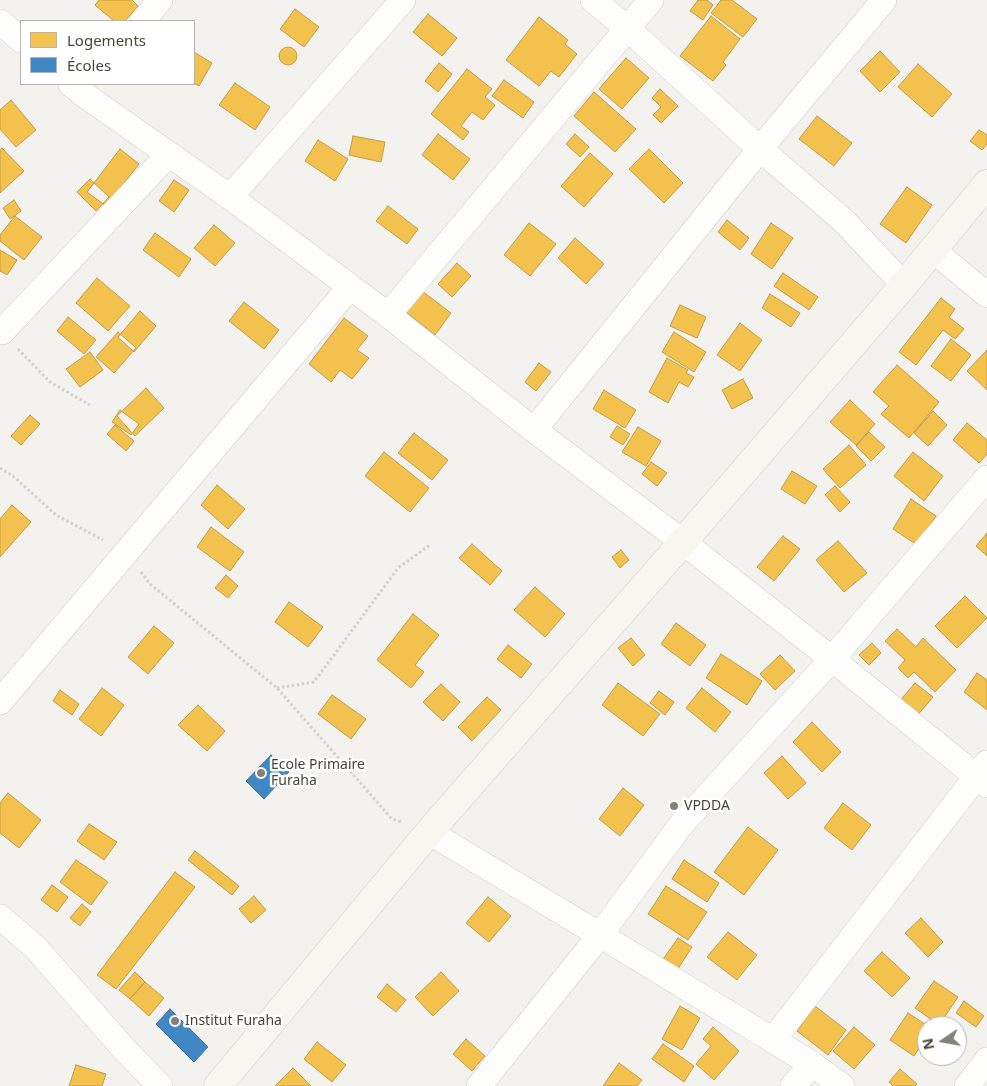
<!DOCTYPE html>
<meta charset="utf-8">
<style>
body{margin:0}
#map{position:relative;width:987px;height:1086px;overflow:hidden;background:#f4f2ee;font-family:"Noto Sans",sans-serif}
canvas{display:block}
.legend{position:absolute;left:20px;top:20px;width:175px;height:65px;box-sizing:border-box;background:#fff;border:1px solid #b7b4b0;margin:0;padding:6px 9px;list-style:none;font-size:15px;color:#4b4439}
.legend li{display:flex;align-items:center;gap:10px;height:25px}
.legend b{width:25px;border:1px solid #b7b4b0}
.north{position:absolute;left:917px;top:1016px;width:50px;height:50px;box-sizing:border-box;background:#fff;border:1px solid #b7b4b0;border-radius:50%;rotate:258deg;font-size:14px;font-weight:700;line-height:20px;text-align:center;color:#4b4439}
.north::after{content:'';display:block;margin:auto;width:18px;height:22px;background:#868178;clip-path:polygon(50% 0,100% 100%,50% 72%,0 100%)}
</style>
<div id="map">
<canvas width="987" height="1086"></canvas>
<ul class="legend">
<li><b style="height:14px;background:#f2c14e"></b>Logements</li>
<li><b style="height:14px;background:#3f88c5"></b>Écoles</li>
</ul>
<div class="north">N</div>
</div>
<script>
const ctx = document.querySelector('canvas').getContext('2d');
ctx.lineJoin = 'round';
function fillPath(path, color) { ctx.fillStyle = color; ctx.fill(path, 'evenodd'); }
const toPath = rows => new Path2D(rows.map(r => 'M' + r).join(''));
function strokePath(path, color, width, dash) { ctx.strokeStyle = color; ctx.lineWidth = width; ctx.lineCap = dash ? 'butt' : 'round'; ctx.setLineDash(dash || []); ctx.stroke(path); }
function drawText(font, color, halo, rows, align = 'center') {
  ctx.font = font + ' "Noto Sans",sans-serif'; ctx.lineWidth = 5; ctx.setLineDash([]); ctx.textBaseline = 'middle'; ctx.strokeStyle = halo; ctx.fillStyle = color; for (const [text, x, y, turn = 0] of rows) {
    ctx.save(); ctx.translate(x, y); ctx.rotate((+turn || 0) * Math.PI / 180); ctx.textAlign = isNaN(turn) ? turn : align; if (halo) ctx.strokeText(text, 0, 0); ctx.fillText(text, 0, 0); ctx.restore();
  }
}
const homes = toPath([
 [99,0,132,0,138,6,125,21,114,21,95,5,99,0],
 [698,0,707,0,713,5,703,20,690,11,698,0],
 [721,0,732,0,757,19,743,37,711,13,721,0],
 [295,9,319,27,304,47,280,29,295,9],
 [428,14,457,38,442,56,413,32,428,14],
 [711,16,740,39,723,62,726,65,713,81,680,56,711,16],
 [539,17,568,40,565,44,577,54,559,77,551,71,539,86,506,60,539,17],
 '279 56a9 9 0 1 1 18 0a9 9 0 1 1-18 0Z',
 [880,51,900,72,880,92,860,71,880,51],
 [194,52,212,63,199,86,194,83,194,52],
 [626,58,649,78,622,109,599,89,626,58],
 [439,63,452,74,438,92,425,81,439,63],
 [918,64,952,94,932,117,898,87,918,64],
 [467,69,492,89,485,97,495,105,483,120,472,112,461,126,469,132,463,140,431,114,467,69],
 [504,80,534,102,523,118,492,96,504,80],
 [235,83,270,107,255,130,219,105,235,83],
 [660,89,678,106,661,123,653,115,661,107,652,98,660,89],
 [594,92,636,129,615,152,574,116,594,92],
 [11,100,36,130,16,147,0,129,0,110,11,100],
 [817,116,852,143,834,166,799,139,817,116],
 [979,130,987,135,987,144,982,150,970,141,979,130],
 [438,134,470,159,453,180,422,155,438,134],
 [575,134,589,147,580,157,566,144,575,134],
 [353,136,385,142,381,162,349,155,353,136],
 [318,140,348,159,335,181,305,161,318,140],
 [2,148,24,171,0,193,0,150,2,148],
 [120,149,139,164,106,206,87,192,120,149],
 [649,149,683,183,664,203,629,169,649,149],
 [590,153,613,174,584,207,561,186,590,153],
 [90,179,109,197,96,211,77,192,90,179],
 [174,180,189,190,174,212,159,201,174,180],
 [907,187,932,205,906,243,880,224,907,187],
 [14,200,21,211,10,219,3,208,14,200],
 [388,206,418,229,407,244,376,221,388,206],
 [15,216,42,237,24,260,0,241,0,235,15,216],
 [727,220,749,238,740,250,718,232,727,220],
 [529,223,556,244,530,276,504,255,529,223],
 [771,223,793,238,772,269,751,254,771,223],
 [214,225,235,243,215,266,194,248,214,225],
 [155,233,191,259,179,277,143,250,155,233],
 [575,238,604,264,586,284,558,258,575,238],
 [0,250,17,260,7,275,0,271,0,250],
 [457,263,471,276,452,297,438,284,457,263],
 [783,273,818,297,809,310,774,286,783,273],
 [97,278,130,306,108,331,76,303,97,278],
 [422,291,451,313,435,335,406,312,422,291],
 [770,294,800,313,791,327,762,308,770,294],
 [941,298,955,309,949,317,964,329,955,339,943,330,916,365,899,352,941,298],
 [244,302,279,330,264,349,229,321,244,302],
 [680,305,706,317,697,338,670,326,680,305],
 [140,311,156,326,134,352,118,337,140,311],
 [68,317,96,340,84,354,57,331,68,317],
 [344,318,368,336,357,350,369,358,352,379,340,370,331,382,309,364,344,318],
 [740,323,762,340,740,371,717,355,740,323],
 [118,332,136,348,114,373,96,357,118,332],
 [674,332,706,352,694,372,662,352,674,332],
 [951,339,971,355,951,381,931,366,951,339],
 [987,350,987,390,967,371,987,350],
 [90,352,103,370,80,387,66,369,90,352],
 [667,358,688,370,686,373,694,377,688,387,679,382,668,403,649,392,667,358],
 [539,363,551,372,536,391,525,382,539,363],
 [897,365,939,402,909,438,881,414,889,406,873,392,897,365],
 [743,379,753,398,732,409,722,390,743,379],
 [146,388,164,408,135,436,117,416,146,388],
 [604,390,636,410,625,428,593,409,604,390],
 [850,400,875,424,856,445,830,422,850,400],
 [120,410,139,424,131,435,112,422,120,410],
 [933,411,947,425,928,446,914,433,933,411],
 [30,415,40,424,21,445,11,436,30,415],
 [967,423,987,440,987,454,979,463,953,440,967,423],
 [115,425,134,441,126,451,107,434,115,425],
 [617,426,630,434,623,445,610,437,617,426],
 [638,427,661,441,646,466,622,452,638,427],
 [869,432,885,447,871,461,856,446,869,432],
 [414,433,448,460,432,480,398,453,414,433],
 [849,445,866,465,840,488,823,469,849,445],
 [384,452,429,488,410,512,365,476,384,452],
 [913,452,943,476,924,501,894,476,913,452],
 [651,462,667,473,657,486,642,474,651,462],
 [792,471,817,486,805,504,781,489,792,471],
 [217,485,245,509,228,529,201,505,217,485],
 [835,486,850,502,840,512,825,495,835,486],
 [911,499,936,516,917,545,893,529,911,499],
 [12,505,31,522,0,557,0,519,12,505],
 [211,527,244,552,230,571,197,547,211,527],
 [987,533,987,556,976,546,987,533],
 [783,536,800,549,774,581,757,567,783,536],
 [838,541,867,573,844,592,816,560,838,541],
 [472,544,502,571,490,585,459,558,472,544],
 [621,550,629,560,620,568,612,557,621,550],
 [226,575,238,586,228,598,215,588,226,575],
 [535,587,565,614,545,637,514,610,535,587],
 [965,596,987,618,957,648,935,626,965,596],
 [289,602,323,627,308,647,275,622,289,602],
 [413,614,439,635,415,665,424,672,411,688,377,660,413,614],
 [676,623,706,645,690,666,661,644,676,623],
 [154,626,174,643,148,674,128,657,154,626],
 [897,629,916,647,923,638,956,670,935,692,914,672,908,678,898,668,905,660,885,641,897,629],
 [631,638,645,655,633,666,618,648,631,638],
 [872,643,881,653,869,665,859,655,872,643],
 [508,645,532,664,521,678,497,659,508,645],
 [721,654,762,681,747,705,706,678,721,654],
 [780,655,795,671,775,690,760,674,780,655],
 [977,673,987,680,987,710,964,692,977,673],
 [618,683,660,714,643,736,602,705,618,683],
 [915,683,933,697,916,717,899,702,915,683],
 [441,684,460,702,443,721,423,702,441,684],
 [102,688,124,705,101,736,79,719,102,688],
 [702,688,731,712,715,732,686,708,702,688],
 [60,690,79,704,72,715,53,701,60,690],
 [659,691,674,702,665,715,650,703,659,691],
 [332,695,366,719,351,739,318,714,332,695],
 [487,697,501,710,472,741,458,727,487,697],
 [198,705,225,731,207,751,178,725,198,705],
 [812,722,841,752,822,772,793,742,812,722],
 [782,756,806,783,788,799,764,773,782,756],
 [623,788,644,805,620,836,599,819,623,788],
 [8,793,41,820,19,848,0,833,0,803,8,793],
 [843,803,871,825,852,850,824,828,843,803],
 [89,824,117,842,104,860,77,841,89,824],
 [748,827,778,850,744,895,714,872,748,827],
 [195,851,239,886,232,895,188,860,195,851],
 [76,860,108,882,91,905,60,882,76,860],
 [684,860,719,883,707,902,672,879,684,860],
 [175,872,195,887,116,989,97,975,175,872],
 [52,885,68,897,57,912,41,900,52,885],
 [666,886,707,912,688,940,648,914,666,886],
 [254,896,266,910,251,923,239,909,254,896],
 [488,897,511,916,489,942,466,923,488,897],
 [82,904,91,912,80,926,70,918,82,904],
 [921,918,943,942,928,957,905,933,921,918],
 [728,932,757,955,737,980,707,957,728,932],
 [678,938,692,947,676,972,661,962,678,938],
 [882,952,910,978,892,997,864,971,882,952],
 [135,972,145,982,130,999,119,990,135,972],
 [441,972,459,991,433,1016,415,997,441,972],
 [934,981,958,997,939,1025,915,1008,934,981],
 [145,982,164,998,149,1016,130,999,145,982],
 [387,984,406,1000,396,1012,377,997,387,984],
 [964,1001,984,1016,976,1027,956,1013,964,1001],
 [680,1006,700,1018,682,1050,662,1039,680,1006],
 [815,1006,846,1030,828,1055,797,1031,815,1006],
 [908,1013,928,1026,927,1026,927,1036,914,1056,890,1040,908,1013],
 [713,1027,739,1051,714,1080,696,1064,711,1046,703,1039,713,1027],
 [854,1027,875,1045,854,1069,833,1051,854,1027],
 [466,1039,485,1056,472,1071,453,1054,466,1039],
 [317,1042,346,1065,332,1082,304,1059,317,1042],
 [663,1044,694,1066,684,1082,652,1059,663,1044],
 [944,1056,957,1056,951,1063,944,1056],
 [619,1063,642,1080,637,1086,603,1086,619,1063],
 [76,1065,106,1074,102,1086,69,1086,76,1065],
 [293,1068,311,1086,275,1086,293,1068],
 [900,1069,917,1084,915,1086,893,1086,889,1082,900,1069]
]);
fillPath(homes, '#f2c14e');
strokePath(homes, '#c09c48', 1);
const schools = toPath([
 [271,755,289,772,264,799,246,781,271,755],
 [170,1009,208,1047,194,1062,156,1024,170,1009]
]);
fillPath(schools, '#3f88c5');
strokePath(schools, '#43749b', 1);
const street = toPath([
 [593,0,627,28,760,149,843,220,904,285],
 [143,21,160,0],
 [0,22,21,40],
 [71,84,83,94,230,197,388,315,534,430,683,542,832,659,987,785],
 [230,197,403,0],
 [933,250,987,295],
 [388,315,651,0],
 [2,332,169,154],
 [534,430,760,149,884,0],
 [0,702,350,287],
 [429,832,600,935,812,1064,842,1086],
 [0,917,36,948,124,1049,160,1086],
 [773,1040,987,763],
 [479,1086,600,935,680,826,832,659,987,478],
 [793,1086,812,1064],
 [967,1086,987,1060]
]);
const secondary = toPath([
 [218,1086,429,832,683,542,904,285,987,184]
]);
strokePath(street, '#d2d0cb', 26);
strokePath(secondary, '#d3cfc5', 29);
strokePath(toPath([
 [18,349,50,382,90,405],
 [0,468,13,476,56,515,103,540],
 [141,572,150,584,277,688,392,819,402,822],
 [277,688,314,682,398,568,430,545]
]), '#d3d2cc', 3, [2.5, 2.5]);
strokePath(street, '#fdfdfc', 25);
strokePath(secondary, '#f7f6f1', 28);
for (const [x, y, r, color] of [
 [261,773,5,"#868178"],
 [674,806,5,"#868178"],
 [175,1021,5,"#868178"]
]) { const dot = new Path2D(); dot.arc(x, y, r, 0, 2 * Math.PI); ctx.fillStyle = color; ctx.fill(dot); strokePath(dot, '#fff', 2); }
drawText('14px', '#4b4439', '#fff', [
 ["Ecole Primaire",271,765],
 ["Furaha",271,781],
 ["VPDDA",684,806],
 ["Institut Furaha",185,1021]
], 'left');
</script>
